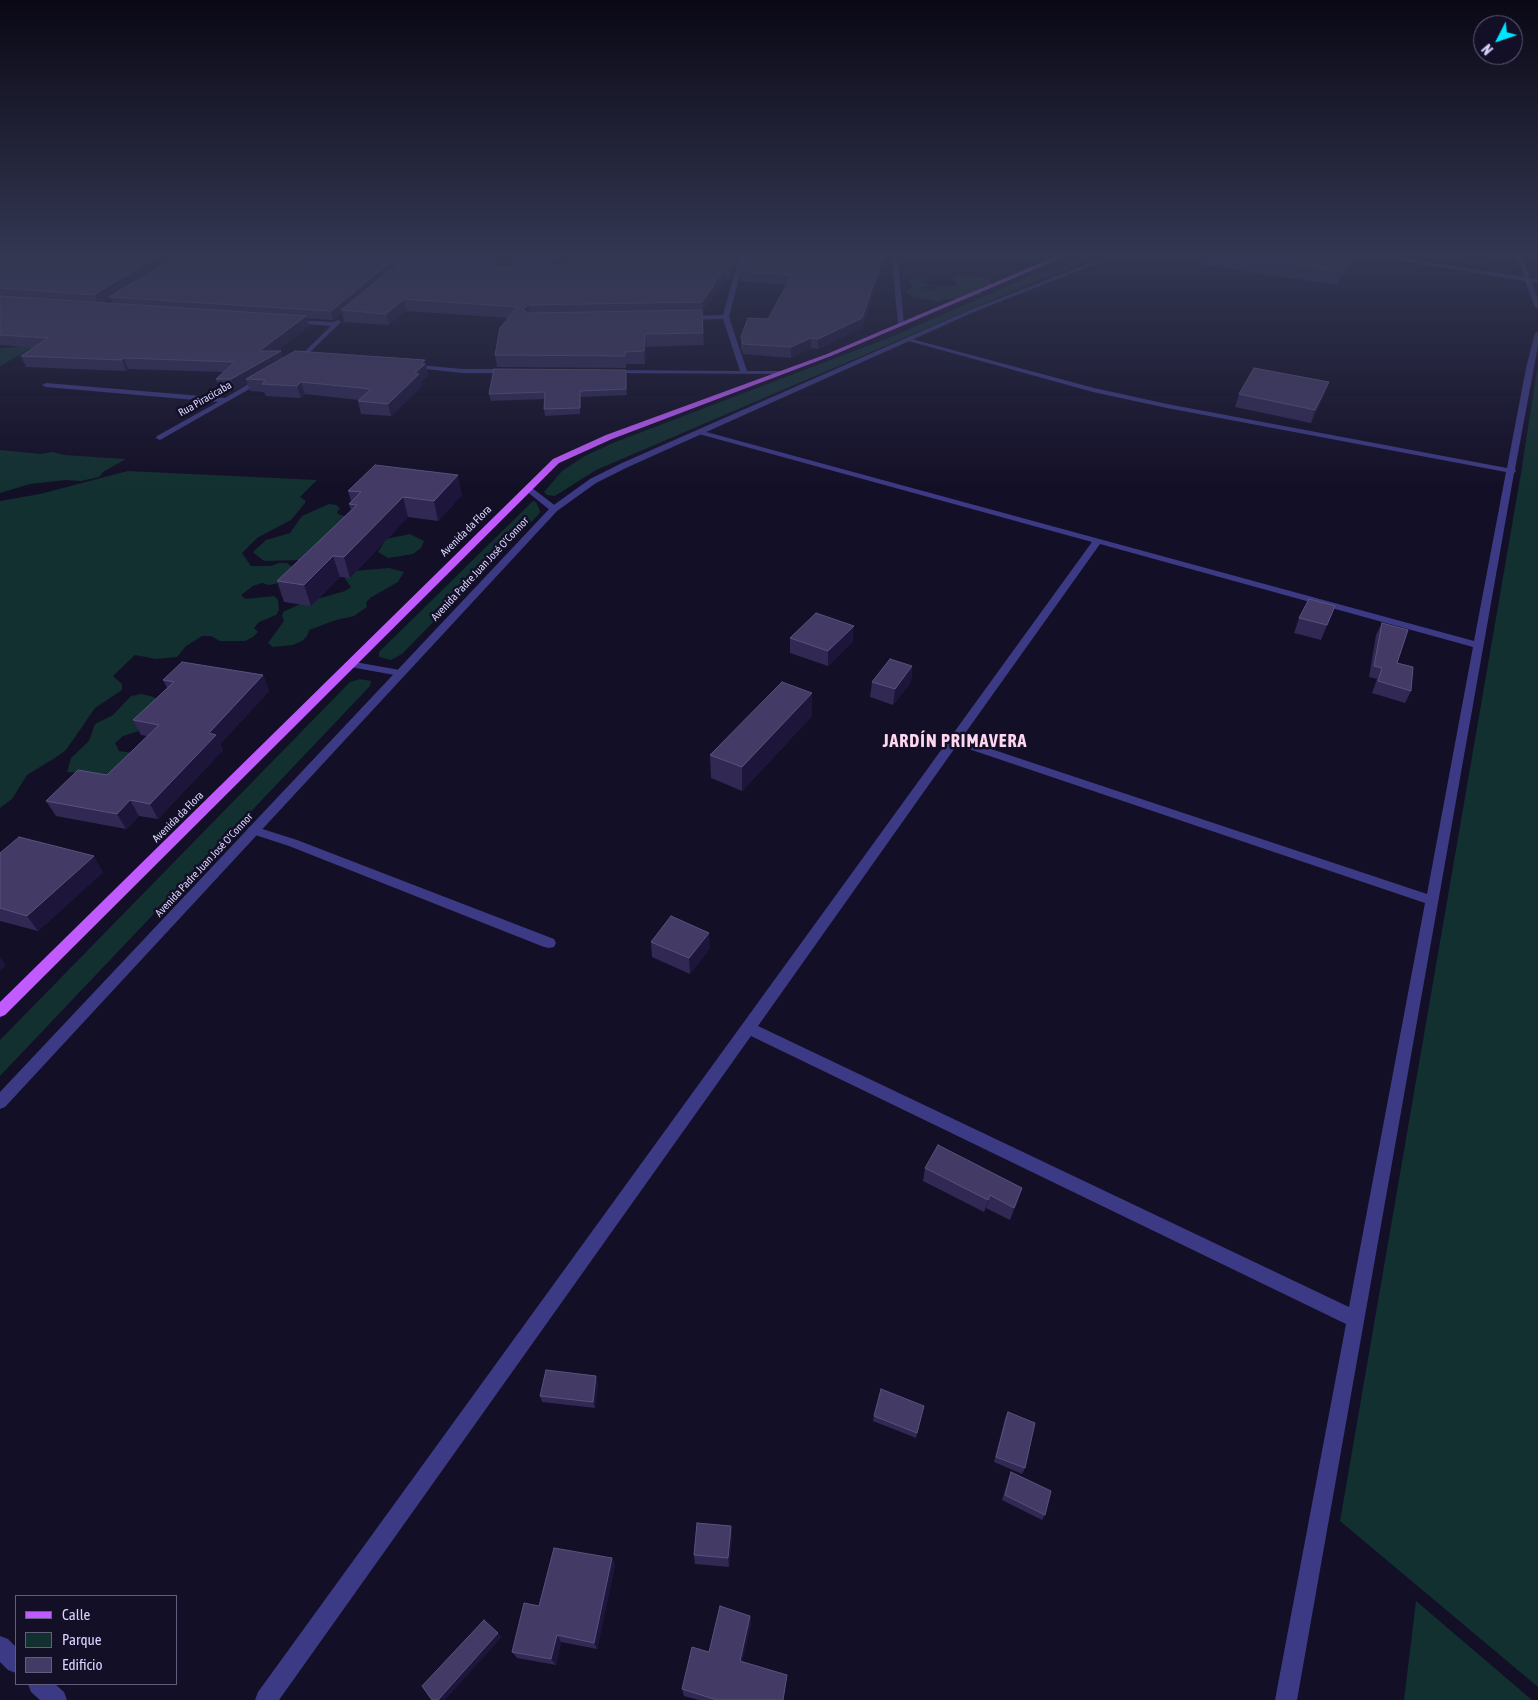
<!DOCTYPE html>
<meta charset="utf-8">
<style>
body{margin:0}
#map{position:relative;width:1538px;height:1700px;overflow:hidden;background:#130f26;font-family:"Asap Condensed",sans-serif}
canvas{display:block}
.legend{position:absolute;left:15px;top:1595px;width:162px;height:90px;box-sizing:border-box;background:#130f26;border:1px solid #625e7d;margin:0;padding:6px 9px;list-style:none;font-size:15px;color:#d9d4ff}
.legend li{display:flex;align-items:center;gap:10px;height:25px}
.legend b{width:25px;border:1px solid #625e7d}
.north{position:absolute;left:1473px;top:15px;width:50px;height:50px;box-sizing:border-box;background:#130f26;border:1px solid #625e7d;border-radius:50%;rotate:229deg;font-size:14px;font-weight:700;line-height:20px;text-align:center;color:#d9d4ff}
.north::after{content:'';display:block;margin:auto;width:18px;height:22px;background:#00e5ff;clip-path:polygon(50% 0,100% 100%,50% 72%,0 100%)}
</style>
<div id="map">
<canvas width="1538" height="1700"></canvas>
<ul class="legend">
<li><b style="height:6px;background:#c25bff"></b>Calle</li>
<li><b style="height:14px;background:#12302f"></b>Parque</li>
<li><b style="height:14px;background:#433a66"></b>Edificio</li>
</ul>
<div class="north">N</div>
</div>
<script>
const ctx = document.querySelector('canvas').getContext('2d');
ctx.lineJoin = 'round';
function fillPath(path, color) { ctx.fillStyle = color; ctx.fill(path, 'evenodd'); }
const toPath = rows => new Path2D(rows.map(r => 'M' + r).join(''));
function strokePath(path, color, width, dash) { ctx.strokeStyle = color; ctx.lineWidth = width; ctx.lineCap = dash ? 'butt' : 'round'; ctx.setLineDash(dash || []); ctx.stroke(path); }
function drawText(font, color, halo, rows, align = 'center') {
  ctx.font = font + ' "Asap Condensed",sans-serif'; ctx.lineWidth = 5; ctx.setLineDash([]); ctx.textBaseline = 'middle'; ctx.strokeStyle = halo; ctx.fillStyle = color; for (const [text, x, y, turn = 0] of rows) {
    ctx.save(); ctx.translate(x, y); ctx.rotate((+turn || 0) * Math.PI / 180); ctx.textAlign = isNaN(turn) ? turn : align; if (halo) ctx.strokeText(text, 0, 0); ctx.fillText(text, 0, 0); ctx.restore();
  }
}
fillPath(toPath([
 [1083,253,1110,253,1039,280,596,470,555,496,547,495,544,492,562,471,585,456,613,443,896,335],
 [1426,253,1494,253,1494,254,1491,262,1483,266,1423,257,1430,257],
 [957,274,977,276,988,280,992,284,980,289,982,293,981,295,957,299,945,299,939,302,913,297,906,293,912,286,908,280,922,279,925,280,923,282,925,283,933,286,923,287,922,289,932,291,938,286,948,287,956,285,955,280,950,277],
 [35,346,0,366,0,348],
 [1537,370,1538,371,1538,1687,1340,1521,1521,473],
 [0,450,40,454,53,452,64,455,126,459,103,472,99,477,81,481,66,480,30,484,0,493],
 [128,471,317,480,300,497,305,500,305,503,291,520,257,538,242,553,251,566,271,566,279,563,287,563,292,567,279,583,269,585,262,583,253,586,241,595,245,599,274,596,278,600,279,610,276,615,259,622,254,628,258,632,253,637,245,641,220,641,211,636,202,636,186,646,177,657,156,659,135,655,113,676,122,684,122,690,95,708,66,750,58,756,27,775,12,799,0,808,0,501,40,494],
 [533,501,536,502,540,511,539,514,402,654,391,660,379,657,379,652],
 [329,504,336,505,340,508,337,512,338,514,347,517,302,560,264,561,254,553,253,552,266,540,290,533,302,516],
 [410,534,424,541,421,548,413,554,388,558,378,552,386,539],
 [389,568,404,572,398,582,370,598,366,603,367,607,354,616,336,620,309,630,307,636,302,641,293,645,273,647,268,643,284,621,282,616,283,612,300,604,345,591,351,587,345,579,345,574,353,571],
 [360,679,371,681,370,686,0,1076,0,1040,350,682],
 [141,694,154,697,162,707,139,731,123,736,115,743,119,751,134,753,120,776,67,772,71,758,89,741,95,724,113,715,131,696],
 [1416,1601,1532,1700,1404,1700]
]), '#12302f');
fillPath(toPath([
 [528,485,557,507,557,511,551,511,525,490,524,488,528,485],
 [349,661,400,670,405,673,400,676,345,666,344,664,349,661]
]), '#3d3a85');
fillPath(toPath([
 [739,253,761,253,745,256,729,317,747,371,781,371,783,372,783,374,607,373,605,372,609,370,740,371,723,319,686,320,683,318,686,316,723,315,739,257,721,259,718,257,739,253],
 [891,253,897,253,904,324,901,326,898,324,891,253],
 [1352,253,1368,253,1524,277,1515,253,1521,253,1530,278,1538,279,1538,283,1532,282,1538,299,1538,309,1535,307,1525,281,1352,253],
 [289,320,334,322,338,320,341,322,305,357,293,363,290,361,291,360,301,355,331,326,291,323,288,321,289,320],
 [1538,331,1538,346,1515,469,1516,471,1514,473,1297,1700,1275,1700,1346,1324,751,1036,279,1700,255,1700,258,1692,1092,542,699,434,699,430,1474,641,1506,472,1167,408,1093,392,905,340,908,338,1094,388,1167,404,1507,468,1526,368,1535,333,1538,331],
 [1100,544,1473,647,1427,894,961,739,1100,544],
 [957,745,1425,903,1349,1307,758,1026,957,745],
 [410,364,462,369,509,369,513,371,509,373,462,373,408,367,408,365,410,364],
 [260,377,267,379,160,440,156,438,157,436,218,402,46,387,42,385,46,383,225,398,260,377],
 [253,826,297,840,554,939,556,943,554,947,549,948,544,947,289,846,249,833,247,830,249,827,253,826],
 [0,1636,8,1639,16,1647,16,1673,8,1670,0,1662,0,1636],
 [28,1684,55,1684,64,1692,67,1700,40,1700,31,1692,28,1684]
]), '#3d3a85');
fillPath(toPath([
 [1115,253,1124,253,974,312,628,467,596,483,557,511,5,1107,0,1109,0,1092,551,507,590,479,622,463,970,310,1115,253]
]), '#3d3a85');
fillPath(toPath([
 [1064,253,1073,253,831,356,612,439,559,463,5,1015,0,1017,0,1002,553,459,606,435,827,354,1064,253]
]), '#c25bff');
fillPath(toPath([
 [0,253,192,254,192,253,516,253,503,267,511,266,510,260,516,253,736,258,731,280,725,279,702,313,704,345,646,347,645,364,626,364,626,368,497,367,495,355,509,318,406,311,389,325,344,322,342,313,333,320,307,318,309,326,276,351,281,351,283,358,425,360,428,376,421,382,422,386,391,416,361,414,358,401,359,400,305,394,301,398,266,396,264,392,250,391,247,383,235,390,220,390,216,379,223,372,128,369,126,371,26,367,21,356,34,348,0,345],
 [390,264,397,265,391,270],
 [110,298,112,303,102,303],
 [1184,253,1357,253,1337,285,1277,276,1276,277,1182,260],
 [1368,253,1411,253,1409,257],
 [882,259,881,269,862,328,818,349,811,348,791,358,743,354,741,348,741,337,768,319,787,285,740,281,740,271],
 [626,370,627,395,581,397,580,414,545,416,544,409,545,399,491,401,489,394],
 [1239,394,1324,395,1311,423,1235,407],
 [348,491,462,495,438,521,408,517,350,578,340,577,311,606,284,602,277,581,351,510,349,504,351,501],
 [1335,606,1321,640,1294,633,1299,618],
 [1382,623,1397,663,1411,691,1405,703,1372,693,1377,679,1369,677,1376,635],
 [790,638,853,641,828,666,790,653],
 [912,666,911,682,893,705,870,697,872,682],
 [263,675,269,691,220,744,223,750,158,819,139,816,126,829,56,816,46,801,107,775,147,736,141,735,133,720,167,688,163,680],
 [812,716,742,791,711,778,710,755],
 [0,853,103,872,38,931,0,921],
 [651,942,710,948,690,974,652,957],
 [925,1168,1018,1201,1010,1220,986,1208,984,1212,923,1181],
 [598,1382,595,1408,542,1402,540,1396],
 [924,1406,916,1438,873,1421,874,1416],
 [1008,1412,1025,1468,1022,1474,994,1462,1005,1418],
 [1011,1472,1045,1515,1042,1520,1002,1500,1009,1477],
 [731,1526,732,1535,729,1567,695,1564,694,1555],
 [612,1558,615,1565,597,1649,561,1642,556,1665,517,1658,512,1652,539,1606],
 [750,1616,751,1624,742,1662,787,1675,783,1700,699,1700,684,1696,682,1689,709,1652]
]), '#312854');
fillPath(toPath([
 [0,253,98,253,0,263],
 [162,253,181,253,111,297,109,297,110,298,99,305,94,295],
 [505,253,516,253,499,270,498,260],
 [608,253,712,253,552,268,551,258],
 [735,253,736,253,736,258,731,280,730,269],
 [1354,253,1357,253,1337,285,1342,272],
 [882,259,881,269,862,328,818,349,818,339],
 [1281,262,1277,276,1276,277,1280,264],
 [389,263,391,272,341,310,342,313,333,320,331,311],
 [725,268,725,279,702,314,702,302],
 [404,299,406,311,389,325,386,314],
 [528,305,530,317,523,309],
 [306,316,309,326,263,361,281,351,284,362,246,379,247,383,235,390,231,379,259,351],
 [645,334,646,347,645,364,644,351],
 [811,338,811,348,791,358,791,347],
 [124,358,128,369,126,371,122,360],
 [425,360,428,376,421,382,422,386,391,416,388,404,415,373,421,364],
 [301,382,305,394,301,398,297,386],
 [1329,382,1324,395,1311,423,1315,410],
 [580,391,581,397,580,414],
 [458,475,462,495,438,521,434,501],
 [403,497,408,517,350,578,344,557],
 [333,556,340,577,311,606,304,585],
 [854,626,853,641,828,666,828,651],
 [912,666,911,682,893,705,895,689],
 [263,675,269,691,220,744,223,750,158,819,150,804,209,733],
 [812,693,812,716,742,791,742,767],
 [130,800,139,816,126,829,117,814],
 [94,856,103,872,38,931,27,916],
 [709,933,710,948,690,974,689,958],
 [0,957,6,965,0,971],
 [1022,1188,1018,1201,1010,1220,1014,1208],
 [990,1195,986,1208,984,1212,988,1200],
 [596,1376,598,1382,595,1408,593,1402],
 [731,1526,732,1535,729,1567,728,1558],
 [612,1558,615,1565,597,1649,594,1643],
 [750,1616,751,1624,741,1668,740,1661],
 [498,1633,502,1637,445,1700,438,1700],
 [557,1635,561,1642,556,1665,551,1659]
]), '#1d163a');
const building = toPath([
 [68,253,162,253,94,295,0,288,0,261,68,253],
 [355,253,505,253,498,260,355,253],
 [516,253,608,253,551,258,510,260,516,253],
 [672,253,735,253,730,269,725,268,702,302,528,305,523,309,528,313,702,310,703,333,645,334,644,351,625,352,625,356,495,355,500,328,517,307,404,299,386,314,341,310,400,262,500,267,551,265,672,253],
 [745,253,881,253,882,259,862,318,818,339,811,338,791,347,743,344,741,337,748,318,768,319,792,275,740,271,745,253],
 [1219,253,1354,253,1342,272,1281,262,1280,264,1219,253],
 [180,254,389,263,331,311,109,297,180,254],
 [0,296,306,316,259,351,281,351,231,379,216,379,235,362,124,358,122,360,21,356,48,338,0,335,0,296],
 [295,351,425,360,421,364,425,364,415,373,419,374,388,404,358,401,371,389,301,382,297,386,262,384,266,380,246,379,295,351],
 [1254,368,1329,382,1315,410,1239,394,1254,368],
 [494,369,626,370,626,389,580,391,580,408,544,409,545,392,489,394,494,369],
 [375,465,458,475,434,501,403,497,344,557,333,556,304,585,277,581,357,505,349,504,361,492,348,491,375,465],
 [1309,599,1335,606,1327,625,1299,618,1309,599],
 [816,613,854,626,828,651,790,638,816,613],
 [1382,623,1408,630,1397,663,1413,667,1411,691,1378,681,1382,668,1374,666,1382,623],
 [890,659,912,666,895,689,872,682,890,659],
 [182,662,263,675,209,733,216,735,150,804,130,800,117,814,46,801,78,770,107,775,159,725,133,720,174,682,163,680,182,662],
 [782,682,812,693,742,767,710,755,782,682],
 [19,837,94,856,27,916,0,908,0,853,19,837],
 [671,916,709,933,689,958,651,942,671,916],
 [938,1145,1022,1188,1014,1208,990,1195,988,1200,925,1168,938,1145],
 [546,1370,596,1376,593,1402,540,1396,546,1370],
 [881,1389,924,1406,917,1433,874,1416,881,1389],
 [1008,1412,1035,1423,1025,1468,996,1457,1008,1412],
 [1011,1472,1051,1491,1045,1515,1005,1495,1011,1472],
 [697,1523,731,1526,728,1558,694,1555,697,1523],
 [554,1548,612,1558,594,1643,557,1635,551,1659,512,1652,524,1603,539,1606,554,1548],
 [720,1606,750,1616,740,1661,787,1675,783,1700,717,1700,682,1689,692,1647,709,1652,720,1606],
 [484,1620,498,1633,438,1700,432,1700,422,1686,484,1620]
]);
fillPath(building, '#433a66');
strokePath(building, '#5a527e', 1);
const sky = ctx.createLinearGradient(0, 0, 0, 491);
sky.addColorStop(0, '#0a0815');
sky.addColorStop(0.52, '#333752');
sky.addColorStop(1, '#33375200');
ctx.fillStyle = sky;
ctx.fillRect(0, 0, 1538, 491);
drawText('11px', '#d9d4ff', '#130f26', [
 ["Rua Piracicaba",205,399,-30],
 ["Avenida da Flora",466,531,-45],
 ["Avenida Padre Juan José O'Connor",480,569,-47],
 ["Avenida da Flora",178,817,-45],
 ["Avenida Padre Juan José O'Connor",204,865,-47]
]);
ctx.letterSpacing = '1px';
drawText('bold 18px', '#ffd6f0', '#130f26', [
 ["JARDÍN PRIMAVERA",955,741]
]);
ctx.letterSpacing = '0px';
</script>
